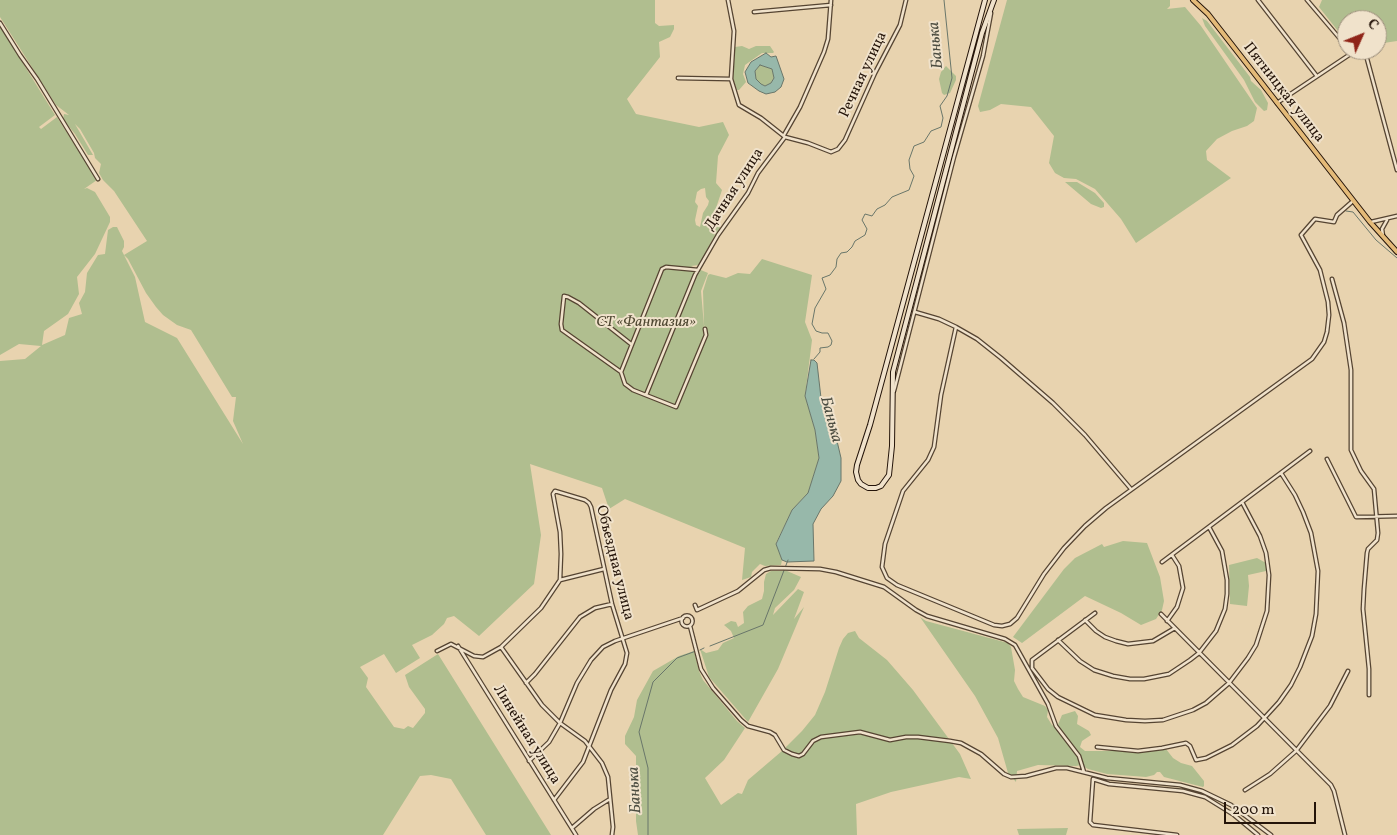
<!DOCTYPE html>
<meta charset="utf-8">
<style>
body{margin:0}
#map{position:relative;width:1397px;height:835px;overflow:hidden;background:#e8d3af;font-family:Vollkorn,serif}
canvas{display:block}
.north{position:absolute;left:1337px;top:10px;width:50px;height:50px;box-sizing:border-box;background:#f0e2cb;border:1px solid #9e907d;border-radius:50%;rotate:46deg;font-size:14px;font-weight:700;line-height:20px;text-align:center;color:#241409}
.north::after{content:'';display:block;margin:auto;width:18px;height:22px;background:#8f2418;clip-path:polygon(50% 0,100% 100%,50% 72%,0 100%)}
.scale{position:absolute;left:1224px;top:802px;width:92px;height:22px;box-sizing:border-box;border:2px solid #241409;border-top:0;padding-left:6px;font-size:15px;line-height:18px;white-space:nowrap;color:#241409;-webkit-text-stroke:4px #f0e2cb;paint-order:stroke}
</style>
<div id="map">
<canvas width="1397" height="835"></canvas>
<div class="north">С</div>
<div class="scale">200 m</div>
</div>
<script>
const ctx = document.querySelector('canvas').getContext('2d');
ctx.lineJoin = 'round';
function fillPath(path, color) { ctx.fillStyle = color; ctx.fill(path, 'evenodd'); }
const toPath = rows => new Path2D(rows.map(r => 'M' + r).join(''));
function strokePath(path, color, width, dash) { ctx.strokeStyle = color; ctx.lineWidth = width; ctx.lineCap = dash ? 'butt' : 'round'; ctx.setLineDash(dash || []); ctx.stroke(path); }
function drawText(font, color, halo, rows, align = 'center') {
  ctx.font = font + ' Vollkorn,serif'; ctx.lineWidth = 4; ctx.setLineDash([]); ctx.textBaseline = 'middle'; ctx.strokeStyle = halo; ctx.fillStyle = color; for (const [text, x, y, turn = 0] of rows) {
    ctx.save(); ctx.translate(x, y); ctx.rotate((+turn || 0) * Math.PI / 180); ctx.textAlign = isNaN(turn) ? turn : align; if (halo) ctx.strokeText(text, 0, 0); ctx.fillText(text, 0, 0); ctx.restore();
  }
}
fillPath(toPath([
 [0,0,655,0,655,23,659,26,674,25,674,29,670,37,659,42,660,57,627,99,636,114,699,127,723,122,729,135,718,156,716,183,722,190,711,223,719,226,721,229,715,235,699,265,691,266,708,273,701,291,704,326,706,328,704,325,703,291,708,275,710,274,726,278,738,273,750,274,762,259,812,275,805,322,812,340,805,396,815,430,819,458,808,493,792,510,776,543,782,560,781,565,765,566,760,564,752,572,751,577,742,580,745,548,625,499,609,509,602,488,530,464,541,535,534,584,479,636,454,616,447,618,444,624,432,635,412,645,420,658,396,673,384,654,360,667,368,678,366,687,394,727,404,729,408,726,413,728,425,713,425,709,409,687,405,675,438,654,551,835,486,835,451,779,431,775,420,776,383,835,0,835,0,361,25,359,41,346,19,344,0,355,0,26,55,115,39,127,41,129,57,117,97,180,84,189,87,188,95,192,110,217,110,222,95,254,77,277,79,294,68,314,44,331,42,345,65,335,69,318,82,314,79,303,85,292,87,273,98,255,105,254,108,230,113,227,117,227,124,241,124,247,122,251,124,255,147,241,114,191,103,180,99,173,101,164,95,158,94,153,80,129,75,124,93,155,88,155,75,134,66,123,63,119,64,114,69,115,56,105,0,17],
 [705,188,706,197,709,201,708,205,703,213,700,227,696,225,695,220,698,206,695,202,697,192,701,189],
 [124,255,128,259,146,293,156,307,163,315,177,325,191,330,232,397,236,397,233,421,243,444,177,338,145,322,135,277],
 [1007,0,1170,0,1170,6,1167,9,1185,7,1201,26,1257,108,1254,121,1247,126,1232,131,1217,139,1206,151,1207,160,1231,178,1136,243,1121,219,1095,189,1076,179,1064,178,1055,173,1049,163,1054,136,1031,107,1001,104,990,110,980,112,978,106],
 [1322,0,1397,0,1397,41,1377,44,1377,20,1347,20,1347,39,1338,31,1319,7],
 [1202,18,1207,21,1250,77,1251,81,1261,90,1268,103,1267,110,1264,111,1255,102,1244,80,1205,26],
 [742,46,749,49,756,46,770,46,774,52,773,53,762,53,745,65,743,74,746,82,739,90,737,90,733,79,735,47],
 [760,65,772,69,774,78,771,83,765,86,761,84,756,79,755,71],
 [946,66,956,76,956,80,950,93,944,95,942,93,939,79,941,72],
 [1065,182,1077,182,1095,193,1104,203,1104,207,1101,208,1091,204],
 [1123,541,1147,543,1160,577,1164,601,1162,610,1156,619,1141,625,1121,613,1085,596,1022,643,1013,637,1064,569,1075,558,1102,544,1104,547],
 [1257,558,1266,563,1266,571,1248,575,1249,586,1247,606,1230,604,1229,565],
 [771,571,787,571,801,577,794,590,775,608,773,615,798,589,804,592,794,619,804,607,778,669,748,722,709,677,700,649,706,653,718,650,723,643,734,638,731,631,724,625,731,621,736,622,738,627,744,623,743,612,748,606,762,599,764,591,764,582,766,574],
 [920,617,926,621,1008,643,1011,647,1015,670,1014,681,1018,689,1023,697,1045,706,1048,710,1047,717,1052,725,1057,727,1062,715,1075,711,1078,716,1077,724,1089,731,1091,735,1082,741,1080,747,1085,751,1148,751,1166,749,1173,758,1181,763,1192,766,1204,781,1204,786,1203,787,1164,777,1160,772,1157,772,1154,775,1146,777,1107,774,1088,769,1081,765,1076,766,1038,765,1017,771,1016,782,1008,773,998,738,975,696],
 [855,631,859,638,887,660,913,690,960,754,971,779,959,777,891,792,856,804,857,835,638,835,636,821,636,756,625,744,625,736,634,717,637,700,653,671,679,656,694,651,699,671,703,680,737,721,745,728,724,760,705,778,721,805,738,793,742,794,748,780,782,751,802,731,815,715,825,692,839,648,843,639,848,633],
 [1068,828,1066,835,1019,835,1017,829]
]), '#b0be8f');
const water = toPath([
 [766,53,771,57,776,56,784,79,781,87,775,92,766,94,759,91,748,83,745,72,751,62,766,53],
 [760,65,772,69,774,78,771,83,765,86,761,84,756,79,755,71,760,65],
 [811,360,814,360,817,363,821,398,830,417,837,441,841,458,841,481,833,496,821,509,813,524,814,561,787,562,782,560,776,544,792,510,808,493,819,458,815,430,805,396,811,360]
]);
fillPath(water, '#97b8aa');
strokePath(water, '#69766a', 1);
strokePath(toPath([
 [1346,211,1353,212,1376,240,1397,258],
 [814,359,820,352,820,348,828,347,831,345,832,341,828,333,822,333,816,331,812,324,815,308,826,289,822,278,830,275,836,267,837,259,841,253,847,252,852,247,855,241,865,235,867,229,862,220,865,214,872,216,877,209,885,205,892,197,909,190,914,176,910,169,909,160,914,146,924,142,931,131,941,127,943,118,940,106,947,96,952,78,944,0],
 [710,646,763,625,788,560],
 [700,650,704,648],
 [648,835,648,768,639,732,653,682,677,658,696,651]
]), '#69766a', 1);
const street = toPath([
 [728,0,734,31,731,79,739,105,761,118,785,137,808,143,831,152,838,149,845,140,875,73,900,25,906,0],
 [1258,0,1316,75],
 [1307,0,1347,47],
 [754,12,831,5],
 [0,23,20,55,37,79,98,179],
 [1366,55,1397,170],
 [678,78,731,79],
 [1277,103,1352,53,1349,50],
 [784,135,800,107,824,52,828,39,831,0],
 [1371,222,1397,216],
 [1383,236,1382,229,1387,220],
 [698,270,666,267,662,269,621,372,625,384,633,390,676,407,706,335,705,329],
 [1332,279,1344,323,1351,370,1351,450,1361,471,1374,489,1378,533,1377,540,1368,549,1367,553,1364,589,1363,609,1369,669,1369,695],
 [915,312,939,319,956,327,977,339,1001,358,1053,403,1085,435,1131,489],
 [956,327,941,395,934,447,928,460,903,491,885,544,882,567,887,578,897,585,994,625,1002,626,1010,624,1017,618,1044,574,1064,548,1085,526,1106,508,1312,359,1324,342,1327,332,1329,315,1328,302,1320,270,1301,235,1315,219,1334,222,1337,215,1353,201],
 [621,372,562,330,561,324,564,296,568,297,579,303,631,344],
 [894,391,954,157,983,56,991,13],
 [646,395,695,275,718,235,748,193,758,173,785,137],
 [1327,459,1356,517,1397,516],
 [1162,562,1310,451],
 [695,605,697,610,738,591,764,570,771,568,820,569,836,572,884,587,916,610,927,616,1005,639,1015,645,1048,704,1056,726,1079,756,1084,772],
 [1095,613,1032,660,1032,668,1048,689,1058,697,1095,715,1126,720,1145,721,1163,720,1193,710,1206,703,1229,683,1248,658,1256,645,1267,611,1269,575,1266,553,1260,536,1242,502],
 [1161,614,1331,785,1334,791,1345,835],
 '681.5 621a5.5 5.5 0 1 1 11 0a5.5 5.5 0 1 1-11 0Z',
 [1085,620,1096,631,1105,637,1116,641,1128,644,1153,641,1175,628],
 [1167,621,1177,607,1183,588,1179,566,1172,555],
 [690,626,701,669,713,688,741,720,748,726,770,732,775,735,784,750,792,754,799,756,803,754,813,741,821,737,860,732,890,740,906,737,918,737,950,741,961,743,981,754,1004,774,1011,777,1026,776,1056,768,1067,768,1107,778,1180,785,1202,791,1231,805,1271,835],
 [1058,640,1080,661,1094,670,1113,676,1130,679,1144,679,1169,674,1190,660,1199,653,1216,631,1225,609,1227,594,1227,580,1222,551,1209,527],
 [458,646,576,835],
 [501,647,542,705,560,723,585,741,602,763,608,777,613,827,612,835],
 [437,651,451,644,474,656,483,657,501,647,541,608,560,580,604,569],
 [526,683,535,674,580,617,595,608,612,604],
 [1097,747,1138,751,1162,748,1186,743,1190,746,1196,760,1206,758,1232,745,1257,726,1279,702,1291,685,1300,667,1312,636,1316,614,1318,571,1311,533,1303,512,1295,495,1281,473],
 [529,761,549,742,560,723,577,683,591,660,603,647,615,641,683,618],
 [1245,790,1270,774,1296,751,1330,706,1348,671],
 [554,800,583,762,611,690,625,664,627,653,612,604,591,507,589,503,585,500,555,491,553,494,560,532,561,554,560,580],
 [572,828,594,809,610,799],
 [1177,835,1093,825,1090,822,1093,779,1109,784,1183,791,1205,797,1234,815,1258,835]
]);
const secondary = toPath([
 [985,0,870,425,857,465,856,472,858,480,861,484,868,488,876,488,881,486,889,475,892,446,893,372,982,33,994,0]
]);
const primary = toPath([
 [1193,0,1208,14,1370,222,1397,252]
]);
strokePath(street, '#554432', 5);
strokePath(secondary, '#241409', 6);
strokePath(primary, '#241409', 6);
strokePath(street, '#f0e2cb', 2.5);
strokePath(secondary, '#f0e2cb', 4);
strokePath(primary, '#e4ba78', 4);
drawText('15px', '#241409', '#f0e2cb', [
 ["Речная улица",864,75,-65],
 ["Пятницкая улица",1283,93,52],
 ["Дачная улица",735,190,-57],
 ["Объездная улица",614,563,76],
 ["Линейная улица",526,735,58]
]);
drawText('italic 15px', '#4e4731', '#f0e2cb', [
 ["СТ «Фантазия»",646,323]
]);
drawText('italic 16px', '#4c4d41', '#f0e2cb', [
 ["Банька",937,45,-95],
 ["Банька",830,420,75],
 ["Банька",636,790,-93]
]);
</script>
